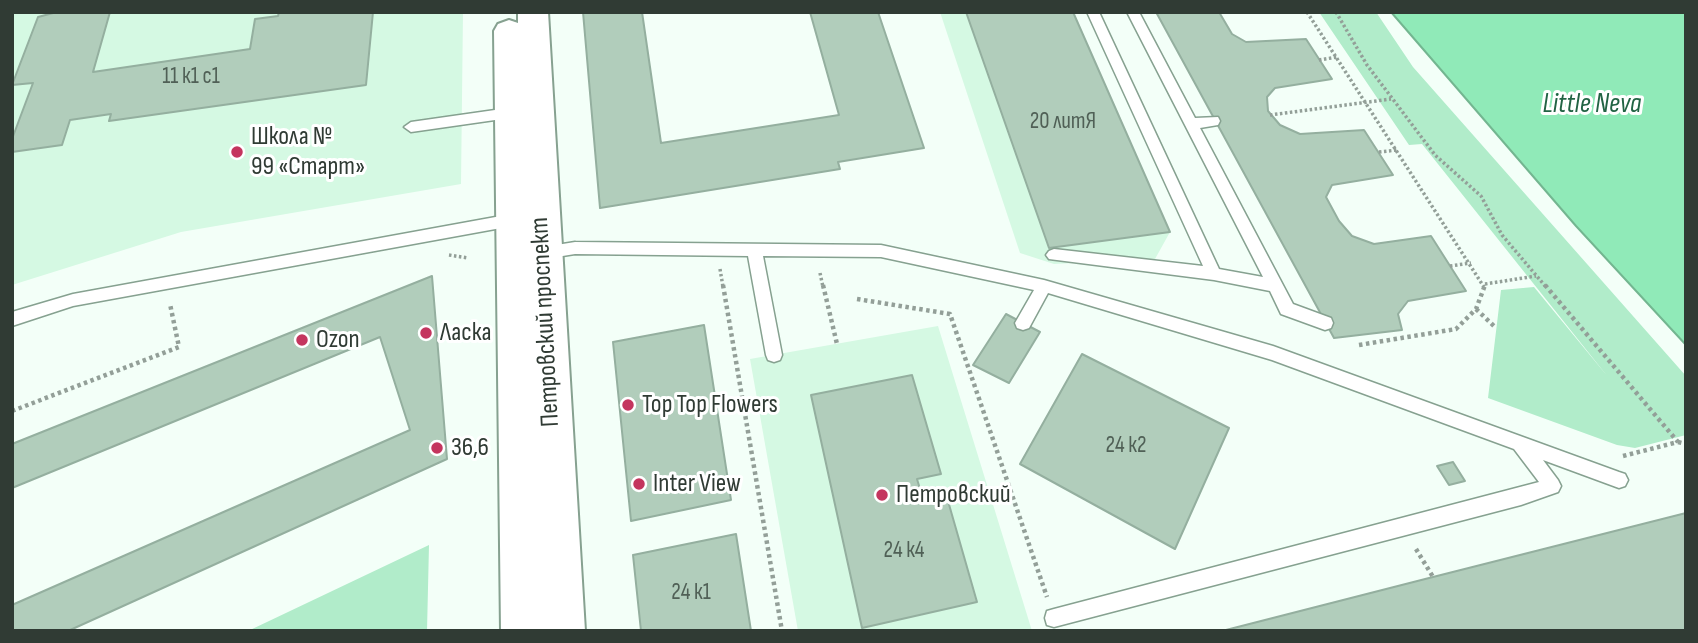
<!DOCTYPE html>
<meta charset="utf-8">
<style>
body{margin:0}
#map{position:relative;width:1698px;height:643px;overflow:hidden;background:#f3fff8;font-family:"Sofia Sans Condensed",sans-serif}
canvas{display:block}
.frame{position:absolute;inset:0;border:14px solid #303b34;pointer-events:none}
</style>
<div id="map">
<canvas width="1698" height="643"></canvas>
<div class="frame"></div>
</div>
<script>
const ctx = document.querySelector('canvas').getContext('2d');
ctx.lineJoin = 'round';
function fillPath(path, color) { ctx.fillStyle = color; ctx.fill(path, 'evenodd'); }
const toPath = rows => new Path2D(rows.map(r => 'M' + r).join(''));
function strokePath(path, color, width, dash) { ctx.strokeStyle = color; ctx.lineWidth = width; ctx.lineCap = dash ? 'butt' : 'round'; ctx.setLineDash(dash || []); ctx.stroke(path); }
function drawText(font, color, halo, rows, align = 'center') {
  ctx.font = font + ' "Sofia Sans Condensed",sans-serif'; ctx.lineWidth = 6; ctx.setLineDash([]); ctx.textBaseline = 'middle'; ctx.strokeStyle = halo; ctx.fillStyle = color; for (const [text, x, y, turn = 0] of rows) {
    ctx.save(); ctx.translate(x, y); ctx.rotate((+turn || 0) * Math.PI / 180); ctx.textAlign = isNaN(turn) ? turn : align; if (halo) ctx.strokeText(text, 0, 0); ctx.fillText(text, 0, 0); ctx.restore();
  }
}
fillPath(toPath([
 [12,12,463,12,461,184,181,232,12,285],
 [940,12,1073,12,1170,232,1155,259,1054,264,1020,253],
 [938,326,1032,631,798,631,750,359]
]), '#d5f9e3');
fillPath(toPath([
 [1319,12,1376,12,1413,67,1686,376,1686,435,1635,448,1617,445,1488,398,1501,290,1534,287,1608,377,1422,144,1409,145],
 [429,545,427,631,248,631]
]), '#b1ecca');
const water = toPath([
 [1391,12,1686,12,1686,345,1576,226,1391,12]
]);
fillPath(water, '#90eab8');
strokePath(water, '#73b690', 2);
const building = toPath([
 [57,12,110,12,93,72,250,49,255,19,278,16,279,12,373,12,366,85,109,121,111,114,70,120,62,145,12,152,12,139,33,83,12,85,38,17,57,12],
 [583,12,642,12,661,143,839,115,810,12,878,12,924,148,838,162,840,169,600,208,583,12],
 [966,12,1073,12,1170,232,1049,248,966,12],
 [1156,12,1219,12,1232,34,1246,42,1306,39,1332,79,1275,88,1267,97,1268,111,1280,125,1300,134,1364,130,1393,175,1332,185,1326,197,1339,221,1352,236,1374,244,1431,236,1466,291,1408,301,1398,314,1402,330,1334,338,1156,12],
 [432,276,447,459,68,631,12,631,12,605,410,430,380,337,12,488,12,444,432,276],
 [1006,314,1040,332,1009,383,973,365,1006,314],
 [704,325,731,500,631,521,613,342,704,325],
 [1082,354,1229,428,1175,549,1020,464,1082,354],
 [912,375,941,474,917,479,923,499,946,494,977,602,862,628,811,395,912,375],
 [1453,462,1465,481,1449,485,1437,466,1453,462],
 [1686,513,1686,631,1222,631,1433,577,1686,513],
 [736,534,751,631,641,631,633,555,736,534]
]);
fillPath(building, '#b1cdbb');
strokePath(building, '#94af9f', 2);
const service = toPath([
 [1087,12,1099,12,1219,269,1263,277,1127,12,1139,12,1195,118,1218,117,1220,121,1218,125,1200,128,1293,304,1331,318,1333,323,1331,328,1325,330,1281,314,1270,291,1214,280,1049,259,1046,255,1049,251,1054,249,1203,266,1087,12],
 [516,107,523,112,516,117,411,132,404,127,411,122,516,107],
 [512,214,519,220,512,226,73,306,12,326,12,312,73,294,512,214],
 [575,242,881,245,1044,280,1273,346,1619,472,1625,474,1628,480,1625,486,1619,488,1543,460,1558,480,1561,486,1558,492,1521,505,1054,627,1047,625,1045,618,1047,611,1054,609,1539,482,1514,449,1272,360,1048,293,1029,328,1023,330,1017,328,1015,323,1034,290,881,257,763,256,782,355,780,360,774,362,768,360,766,355,748,256,575,254,544,259,536,253,544,247,575,242]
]);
const tertiary = toPath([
 [518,12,548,12,585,631,501,631,494,31,498,24,509,20,518,23,518,12]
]);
strokePath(service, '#86a190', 3);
strokePath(tertiary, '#86a190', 4);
strokePath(toPath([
 [1307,12,1484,287],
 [1336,12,1367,65,1435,155,1481,196,1502,235,1546,287],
 [1319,60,1337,57],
 [1270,115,1391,99],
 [1379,152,1397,150],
 [449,255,468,258],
 [1450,266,1471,263],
 [720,269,723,287],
 [820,273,823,287],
 [1485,284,1536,276]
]), '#939f98', 3.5, [2.5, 2.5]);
strokePath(toPath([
 [723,285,782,631],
 [823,285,837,344],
 [1545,285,1678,442,1623,456],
 [857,299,950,314,1047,597],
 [1476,309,1496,328],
 [1359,345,1456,329,1476,309,1485,285],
 [12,411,179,347,170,304],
 [1678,442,1686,444],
 [1416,549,1433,577]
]), '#939f98', 4.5, [3.5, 3.5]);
fillPath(service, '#fff');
fillPath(tertiary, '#fff');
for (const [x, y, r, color] of [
 [237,152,7,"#c4355e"],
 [426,333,7,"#c4355e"],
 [302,340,7,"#c4355e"],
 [628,405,7,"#c4355e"],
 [437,448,7,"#c4355e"],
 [639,484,7,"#c4355e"],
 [882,495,7,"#c4355e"]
]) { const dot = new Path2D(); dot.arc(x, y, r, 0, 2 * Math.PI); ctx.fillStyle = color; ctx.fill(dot); strokePath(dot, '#fff', 2.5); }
drawText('23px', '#506056', null, [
 ["11 к1 с1",191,77],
 ["20 литЯ",1063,122],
 ["24 к2",1126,446],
 ["24 к4",904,551],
 ["24 к1",691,593]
]);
drawText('26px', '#303b34', '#fff', [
 ["Школа №",251,137],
 ["99 «Старт»",251,167],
 ["Ласка",440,333],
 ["Ozon",316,340],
 ["Top Top Flowers",642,405],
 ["36,6",451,448],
 ["Inter View",653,484],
 ["Петровский",896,495]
], 'left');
drawText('26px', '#303b34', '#fff', [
 ["Петровский проспект",546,322,-93]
]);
drawText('italic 28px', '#226444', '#fff', [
 ["Little Neva",1592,105]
]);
</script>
